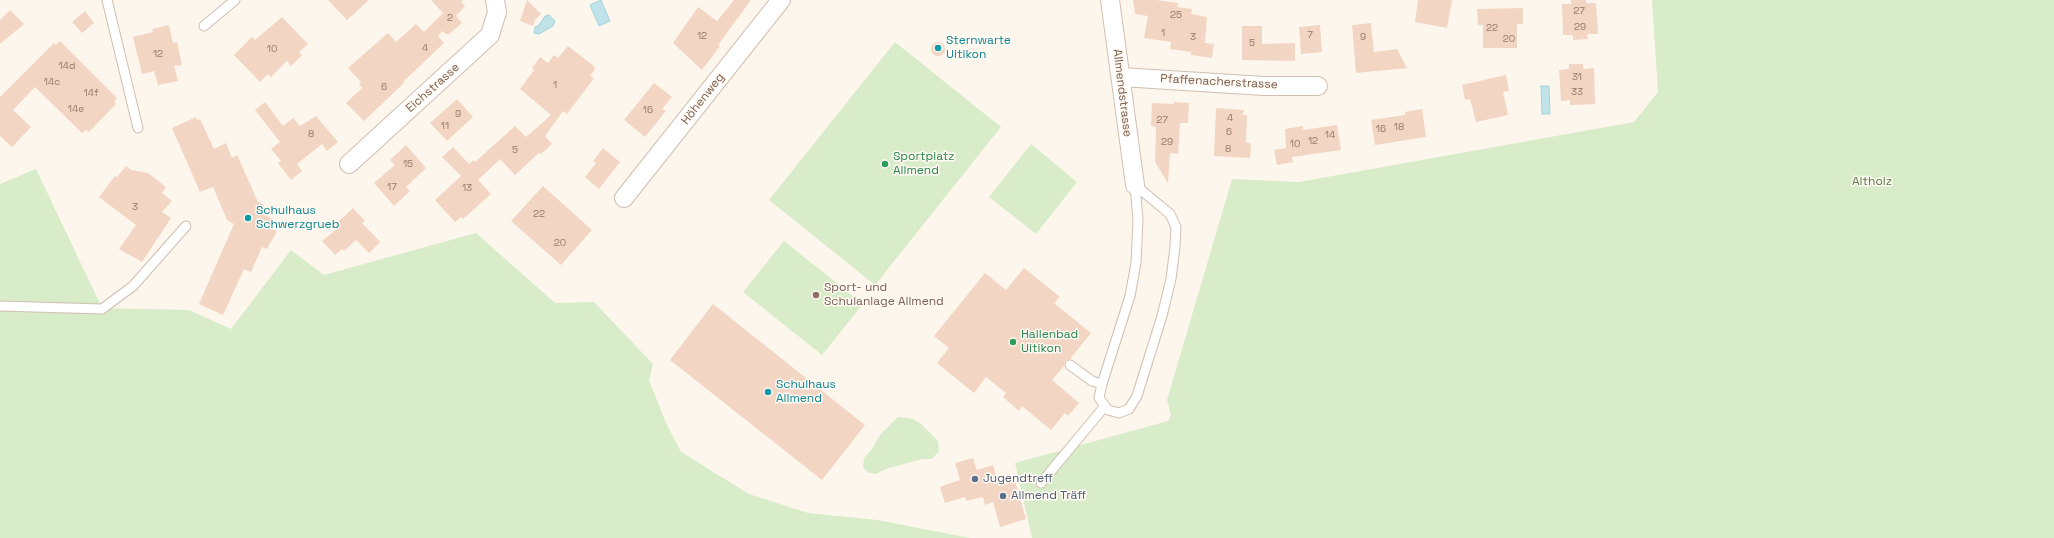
<!DOCTYPE html>
<meta charset="utf-8">
<style>
body{margin:0}
canvas{display:block;background:#fdf6ec}
</style>
<canvas width="2054" height="538"></canvas>
<script>
const ctx = document.querySelector('canvas').getContext('2d');
ctx.lineJoin = 'round';
function fillPath(path, color) { ctx.fillStyle = color; ctx.fill(path, 'evenodd'); }
const toPath = rows => new Path2D(rows.map(r => 'M' + r).join(''));
function strokePath(path, color, width, dash) { ctx.strokeStyle = color; ctx.lineWidth = width; ctx.lineCap = dash ? 'butt' : 'round'; ctx.setLineDash(dash || []); ctx.stroke(path); }
function drawText(font, color, halo, rows, align = 'center') {
  ctx.font = font + ' "Space Grotesk",sans-serif'; ctx.lineWidth = 3; ctx.setLineDash([]); ctx.textBaseline = 'middle'; ctx.strokeStyle = halo; ctx.fillStyle = color; for (const [text, x, y, turn = 0] of rows) {
    ctx.save(); ctx.translate(x, y); ctx.rotate((+turn || 0) * Math.PI / 180); ctx.textAlign = isNaN(turn) ? turn : align; if (halo) ctx.strokeText(text, 0, 0); ctx.fillText(text, 0, 0); ctx.restore();
  }
}
fillPath(toPath([
 [1652,0,2054,0,2054,538,1032,538,1015,463,1168,421,1171,415,1167,400,1232,179,1299,182,1634,122,1658,92],
 [895,42,1001,127,875,285,769,200],
 [1031,144,1077,182,1036,234,989,197],
 [36,169,102,308,189,310,231,329,291,250,324,275,476,233,555,303,594,302,653,364,649,380,666,423,681,452,749,494,808,513,877,520,970,538,0,538,0,184],
 [784,241,863,304,822,355,743,292],
 [898,417,913,419,920,423,938,441,939,451,932,459,922,459,886,469,876,474,869,473,863,468,864,458,872,449,880,435]
]), '#d8ecc9');
const water = toPath([
 [601,0,610,21,599,26,590,5,601,0],
 [549,15,555,21,553,26,539,34,534,33,535,27,539,25,545,16,549,15],
 [1541,86,1549,86,1550,114,1542,114,1541,86]
]);
fillPath(water, '#bfe3e8');
strokePath(water, '#a5d3da', 1);
fillPath(toPath([
 [328,0,369,0,347,20],
 [431,0,464,0,461,2,465,6,456,16,462,23,448,35,442,31,438,36,444,43,403,82,404,83,364,121,346,103,362,88,359,84,361,82,348,68,388,33,396,42,416,24,424,32,443,13],
 [527,0,541,14,535,20,533,26,520,21],
 [734,0,751,0,718,45,720,46,702,70,673,43,698,7,717,21],
 [1133,0,1156,0,1178,3,1177,7,1192,9,1191,14,1207,17,1205,43,1214,44,1212,58,1191,55,1191,52,1170,49,1171,42,1144,38,1148,16,1135,14],
 [1418,0,1452,0,1447,28,1415,22],
 [1571,0,1586,0,1586,3,1596,3,1598,34,1587,34,1588,39,1573,40,1573,35,1563,35,1562,4,1571,4],
 [1523,8,1523,24,1517,24,1517,48,1483,48,1483,25,1478,25,1477,9],
 [10,10,24,24,0,44,0,20],
 [85,11,94,23,82,33,72,22],
 [282,17,308,44,299,52,302,55,291,66,287,61,271,77,268,74,260,82,234,55,252,37,255,40],
 [1371,23,1374,52,1397,49,1407,68,1356,73,1352,25],
 [169,25,173,43,177,42,182,65,174,66,178,81,158,85,154,71,142,74,133,37,153,32,152,29],
 [1320,25,1322,52,1301,54,1299,27],
 [1242,26,1262,26,1262,44,1295,43,1295,61,1242,60],
 [60,41,117,98,114,101,116,104,89,132,86,130,82,133,35,87,13,110,31,127,12,147,0,136,0,97,54,43,56,45],
 '931 49a7 7 0 1 1 14 0a7 7 0 1 1-14 0Z',
 [568,46,594,66,595,69,590,76,594,78,567,114,563,111,545,136,552,144,541,154,539,153,515,175,500,159,478,180,491,194,463,219,461,217,455,222,435,200,461,176,442,157,453,147,469,164,474,160,475,162,515,126,526,137,551,115,520,89,534,70,532,68,540,57,548,63,554,55,558,58],
 [1569,64,1583,64,1583,69,1594,68,1595,104,1570,105,1570,100,1561,101,1559,70,1569,69],
 [1506,75,1509,91,1503,92,1508,115,1476,122,1470,99,1465,100,1462,85],
 [654,83,672,97,662,109,666,111,645,137,624,120],
 [457,99,473,117,447,141,430,123],
 [265,102,283,126,293,118,300,126,316,116,338,142,327,151,322,144,297,164,302,171,291,180,278,163,281,161,271,149,280,142,255,110],
 [1174,102,1189,103,1188,123,1180,123,1178,154,1170,153,1168,183,1155,162,1156,127,1151,126,1152,103,1174,104],
 [1216,108,1244,110,1242,115,1247,115,1246,142,1251,144,1250,158,1214,156],
 [1422,109,1426,137,1375,145,1371,120,1405,115,1405,112],
 [196,117,197,120,200,119,214,149,226,143,232,158,237,155,258,202,264,205,262,211,269,213,267,216,274,219,270,228,277,231,267,249,262,247,251,272,244,269,223,315,199,304,234,224,227,220,213,187,200,192,172,128],
 [1337,125,1341,150,1292,157,1293,162,1277,165,1274,150,1286,148,1285,129,1303,126,1303,130],
 [406,145,426,168,406,187,410,191,394,206,374,183,395,165,390,160],
 [603,148,620,162,599,189,585,177,596,163,593,161],
 [126,166,131,170,148,173,166,187,162,193,172,201,162,212,171,218,142,262,119,249,136,225,99,197,115,176,117,177],
 [543,186,592,230,561,265,511,221],
 [353,208,365,221,362,223,380,242,369,253,356,240,344,251,342,249,335,255,322,241,339,227,336,224],
 [1024,268,1060,297,1054,303,1091,333,1070,359,1065,361,1064,366,1052,380,1079,403,1068,416,1065,413,1051,430,1022,406,1019,411,1003,397,1006,393,986,377,974,393,937,363,949,348,934,336,985,273,1006,290],
 [713,304,865,425,822,480,670,360],
 [973,458,977,470,993,465,999,486,1015,481,1026,519,1000,527,993,502,985,505,983,497,966,501,965,497,945,503,940,487,960,480,955,463]
]), '#f3d5c3');
const service = toPath([
 [107,0,138,128],
 [204,26,235,0],
 [1135,185,1170,214,1176,227,1175,247,1171,279,1162,316,1137,396,1129,409,1119,413,1108,410,1099,398,1102,384,1130,296,1136,263,1138,220,1135,185],
 [0,306,102,309,133,286,186,226],
 [1070,365,1092,381,1102,384],
 [1041,483,1105,406]
]);
const minor = toPath([
 [1110,0,1135,185],
 [1121,77,1264,86,1318,86],
 [349,164,490,35,497,12,495,0],
 [624,198,781,0]
]);
strokePath(service, '#d1beb0', 11);
strokePath(minor, '#d1beb0', 20);
strokePath(service, '#fff', 9);
strokePath(minor, '#fff', 18);
for (const [x, y, r, color] of [
 [938,48,4,"#0f9aa8"],
 [885,164,4,"#2e9e5b"],
 [248,218,4,"#0f9aa8"],
 [816,295,4,"#8d6e63"],
 [1013,342,4,"#2e9e5b"],
 [768,392,4,"#0f9aa8"],
 [975,479,4,"#5c6f8a"],
 [1003,496,4,"#5c6f8a"]
]) { const dot = new Path2D(); dot.arc(x, y, r, 0, 2 * Math.PI); ctx.fillStyle = color; ctx.fill(dot); strokePath(dot, '#fffaf3', 1.5); }
drawText('10px', '#987a6a', null, [
 ["27",1579,11],
 ["25",1176,15],
 ["2",450,18],
 ["29",1580,27],
 ["22",1492,28],
 ["1",1163,33],
 ["7",1310,35],
 ["12",702,36],
 ["3",1193,37],
 ["9",1363,37],
 ["20",1509,39],
 ["5",1252,43],
 ["4",425,48],
 ["10",272,49],
 ["12",158,54],
 ["14d",67,66],
 ["31",1577,77],
 ["14c",52,82],
 ["1",555,85],
 ["6",384,87],
 ["33",1577,92],
 ["14f",91,93],
 ["14e",76,109],
 ["16",648,110],
 ["9",458,114],
 ["4",1230,118],
 ["27",1162,120],
 ["11",445,126],
 ["18",1399,127],
 ["16",1381,129],
 ["6",1229,132],
 ["8",311,134],
 ["14",1330,135],
 ["12",1313,141],
 ["29",1167,142],
 ["10",1295,144],
 ["8",1228,149],
 ["5",515,150],
 ["15",408,164],
 ["17",392,187],
 ["13",467,188],
 ["3",135,207],
 ["22",539,214],
 ["20",560,243]
]);
drawText('12px', '#0d838f', '#fffaf3', [
 ["Sternwarte",946,41],
 ["Uitikon",946,55],
 ["Schulhaus",256,211],
 ["Schwerzgrueb",256,225],
 ["Schulhaus",776,385],
 ["Allmend",776,399]
], 'left');
drawText('12px', '#7a5c4d', '#fffaf3', [
 ["Pfaffenacherstrasse",1219,82,3],
 ["Eichstrasse",433,88,-42],
 ["Allmendstrasse",1122,93,83],
 ["Höhenweg",703,99,-52]
]);
drawText('12px', '#27864d', '#fffaf3', [
 ["Sportplatz",893,157],
 ["Allmend",893,171],
 ["Hallenbad",1021,335],
 ["Uitikon",1021,349]
], 'left');
drawText('12px', '#537a41', '#fffaf3', [
 ["Altholz",1872,182]
]);
drawText('12px', '#785e54', '#fffaf3', [
 ["Sport- und",824,288],
 ["Schulanlage Allmend",824,302]
], 'left');
drawText('12px', '#4e5e75', '#fffaf3', [
 ["Jugendtreff",983,479],
 ["Allmend Träff",1011,496]
], 'left');
</script>
